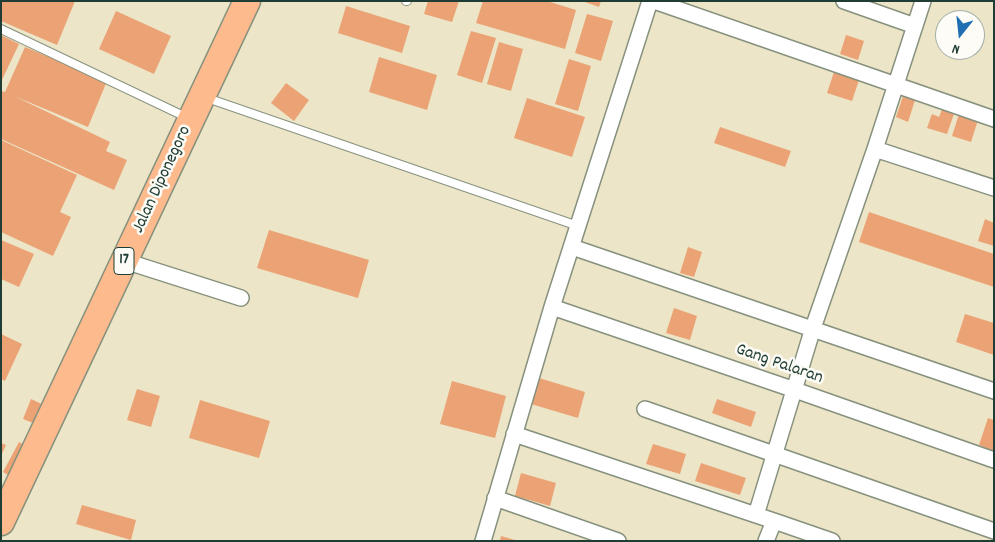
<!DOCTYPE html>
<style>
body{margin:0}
#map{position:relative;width:995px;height:542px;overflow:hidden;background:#ece5c7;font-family:Dekko,sans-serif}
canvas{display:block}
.frame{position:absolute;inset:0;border:2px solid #1f3d34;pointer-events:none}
.north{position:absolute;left:935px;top:10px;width:50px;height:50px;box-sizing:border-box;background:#fdfcf7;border:1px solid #a4b0a9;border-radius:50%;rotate:196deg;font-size:14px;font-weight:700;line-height:20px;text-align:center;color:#1f3d34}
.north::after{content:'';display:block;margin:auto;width:18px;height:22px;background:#1f6fb2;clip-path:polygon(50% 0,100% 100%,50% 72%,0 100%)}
</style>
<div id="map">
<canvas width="995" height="542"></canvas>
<div class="frame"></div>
<div class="north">N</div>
</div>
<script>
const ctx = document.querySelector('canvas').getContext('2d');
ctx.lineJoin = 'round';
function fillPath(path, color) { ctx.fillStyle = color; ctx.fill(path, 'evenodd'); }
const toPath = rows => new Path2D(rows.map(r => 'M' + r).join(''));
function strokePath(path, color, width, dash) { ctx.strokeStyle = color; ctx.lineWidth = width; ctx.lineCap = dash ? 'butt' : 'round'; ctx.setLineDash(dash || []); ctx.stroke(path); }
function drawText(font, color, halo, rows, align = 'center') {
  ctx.font = font + ' Dekko,sans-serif'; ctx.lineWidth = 5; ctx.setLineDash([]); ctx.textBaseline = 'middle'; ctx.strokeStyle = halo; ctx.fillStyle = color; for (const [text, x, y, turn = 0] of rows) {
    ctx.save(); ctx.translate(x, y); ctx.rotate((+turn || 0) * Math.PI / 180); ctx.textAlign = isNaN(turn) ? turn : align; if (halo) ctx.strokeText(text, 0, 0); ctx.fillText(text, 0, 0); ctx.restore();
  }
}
fillPath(toPath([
 [1,1,75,1,57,45,1,21],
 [428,1,459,1,452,22,424,14],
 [483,1,547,1,576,10,565,49,476,23],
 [582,1,601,1,599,7],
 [346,6,410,26,402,53,338,33],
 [116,11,171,36,154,74,99,49],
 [587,14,613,21,601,61,575,53],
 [471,31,496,38,482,83,457,75],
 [1,35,19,44,1,82],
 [846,35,864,41,858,60,840,54],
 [499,42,523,49,511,91,487,84],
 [25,47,107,81,88,127,14,96,110,142,106,151,127,160,114,190,1,139,1,91,5,92],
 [379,57,437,75,427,110,369,92],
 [569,59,591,66,578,111,555,104],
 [835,69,860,77,852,101,827,93],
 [286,83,309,100,294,121,271,103],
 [904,93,916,97,908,122,896,117],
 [527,98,585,117,572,157,514,138],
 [943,107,955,111,947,134,927,128,932,114,939,117],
 [959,114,978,120,971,142,952,136],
 [720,127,791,151,785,167,714,143],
 [1,140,77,175,60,212,71,217,53,256,1,232],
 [869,212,994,254,994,287,859,242],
 [985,219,994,223,994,246,978,241],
 [269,230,369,260,358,298,257,268],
 [1,240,34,254,19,287,1,279],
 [688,247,702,252,694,277,680,273],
 [674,308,697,316,690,340,666,333],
 [965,314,994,323,994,355,956,342],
 [1,334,22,344,5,381,1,379],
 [539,378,585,392,578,418,531,404],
 [452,381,506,396,495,438,440,424],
 [137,389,160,396,151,427,127,420],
 [31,399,46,406,38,425,23,419],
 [717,399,756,412,751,427,712,413],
 [200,400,270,421,259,458,189,438],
 [988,418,994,420,994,451,979,445],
 [19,442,31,449,15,479,3,472],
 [1,443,6,445,1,456],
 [653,444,686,454,680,474,646,464],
 [701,463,746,478,740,495,695,481],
 [521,473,556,483,550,506,515,496],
 [82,505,136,520,131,540,76,524],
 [501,536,515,540,515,541,500,541]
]), '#eba375');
const lane = toPath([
 [406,1,407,1],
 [1,29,188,118],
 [207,98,578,226]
]);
const street = toPath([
 [654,1,994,119],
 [844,1,915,26],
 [875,149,994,188],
 [572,247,994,391],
 [125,261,241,298],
 [552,307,795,390,994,460],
 [645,409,994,531],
 [514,434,756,515],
 [495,498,618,541],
 [774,521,832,541],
 [483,541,552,307,650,1],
 [766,541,774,521,756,515,813,328,875,149,923,1]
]);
const highway = toPath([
 [1,522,247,1]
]);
strokePath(lane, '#86917e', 10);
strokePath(street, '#86917e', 18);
strokePath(highway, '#86917e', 29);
strokePath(lane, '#fff', 8);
strokePath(street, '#fff', 15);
strokePath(highway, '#fcba8d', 26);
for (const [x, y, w] of [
 [124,261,20]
]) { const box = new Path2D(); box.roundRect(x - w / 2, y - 13.5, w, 27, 4); ctx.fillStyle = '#fdfcf7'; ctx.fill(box); strokePath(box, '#1f3d34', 1); }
drawText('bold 16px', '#1f3d34', null, [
 ["17",124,261]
]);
drawText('18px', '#1f3d34', '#fdfcf7', [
 ["Jalan Diponegoro",163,180,-65],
 ["Gang Palaran",779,365,19]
]);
</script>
